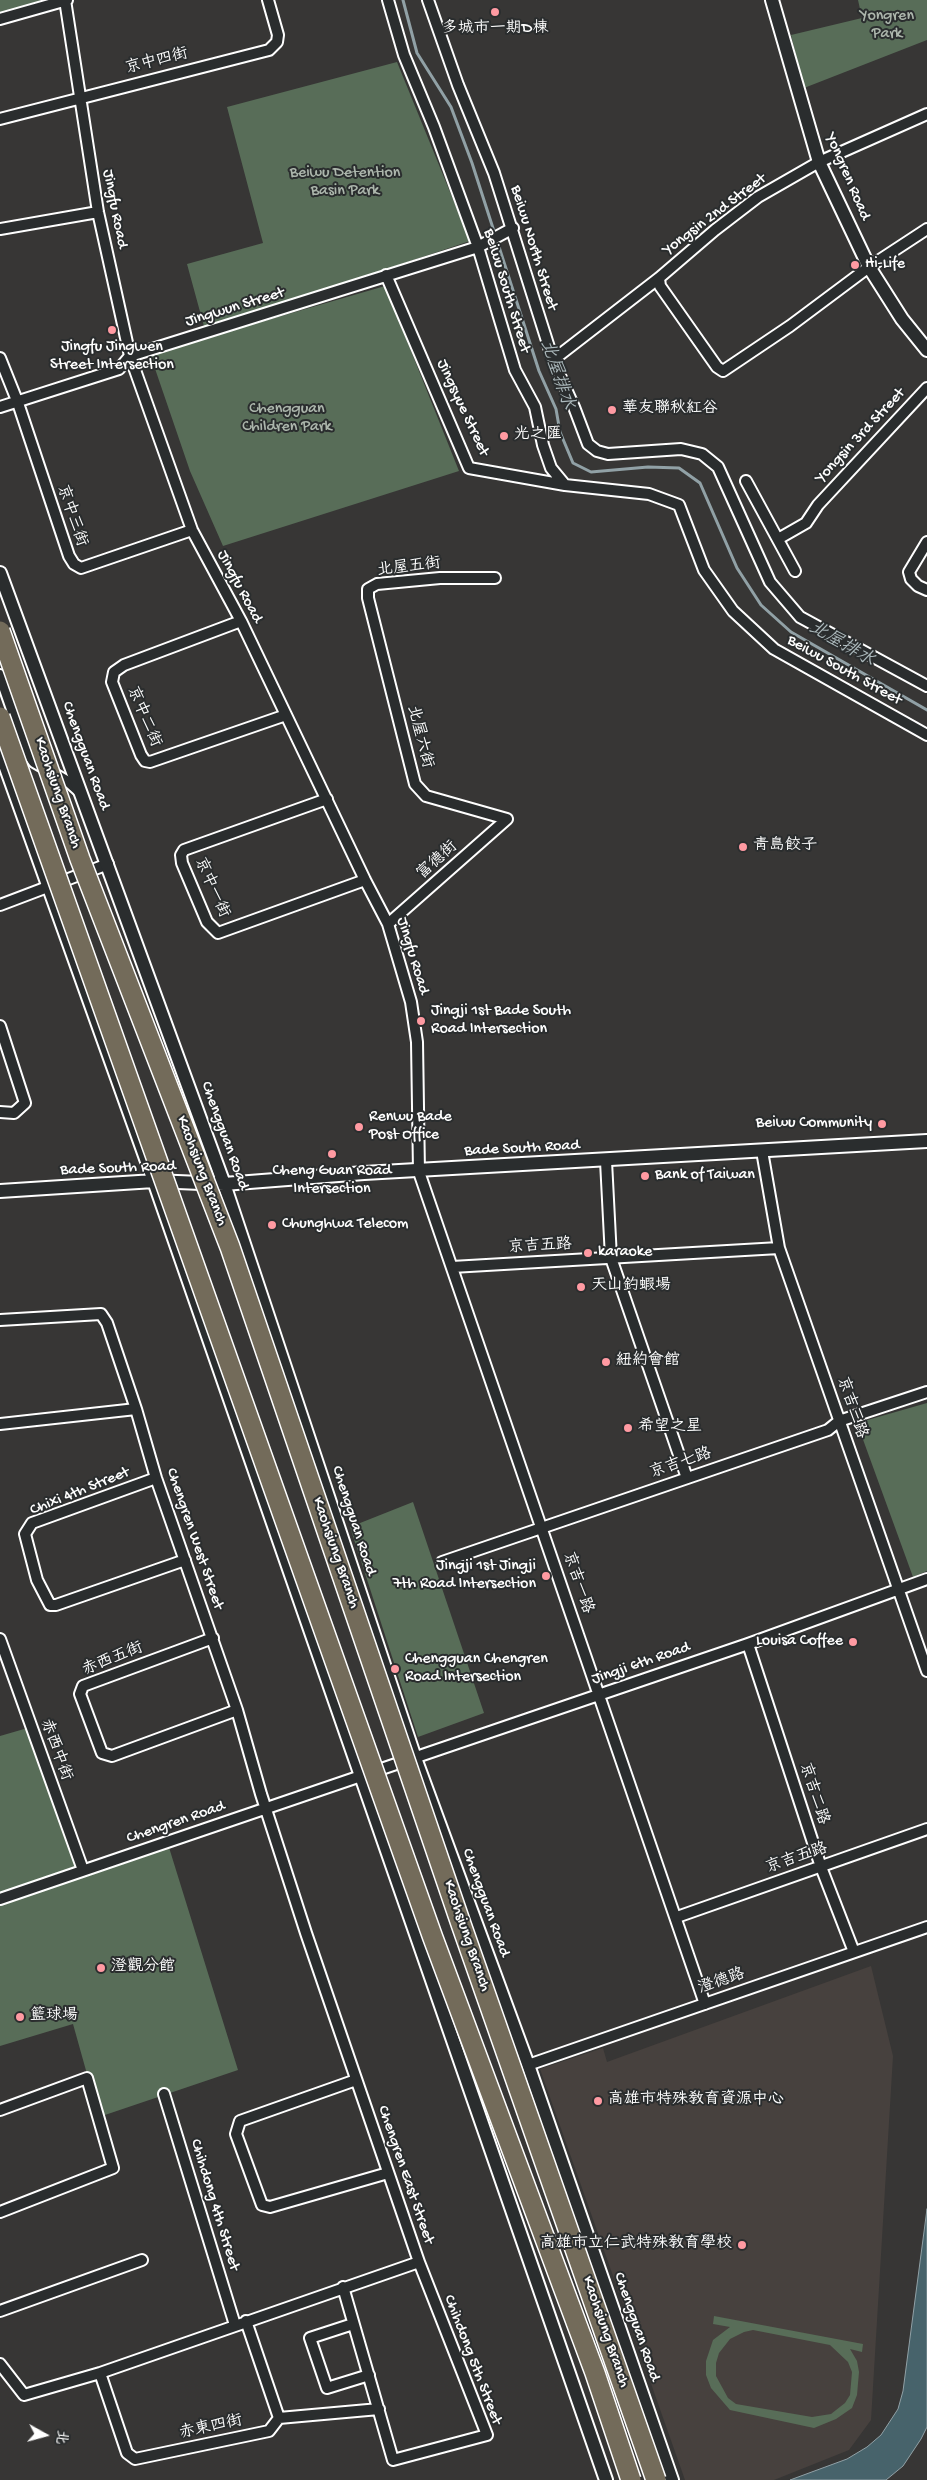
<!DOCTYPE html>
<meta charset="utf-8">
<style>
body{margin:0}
#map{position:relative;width:927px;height:2480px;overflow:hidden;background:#373635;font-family:"Gochi Hand","LXGW WenKai TC",sans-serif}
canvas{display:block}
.north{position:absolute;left:20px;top:2410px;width:50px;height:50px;-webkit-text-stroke:4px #2a2d2e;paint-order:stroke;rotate:97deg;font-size:14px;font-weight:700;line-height:20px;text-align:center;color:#fff}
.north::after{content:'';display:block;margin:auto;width:18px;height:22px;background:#fff;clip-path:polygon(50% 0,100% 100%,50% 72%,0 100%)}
</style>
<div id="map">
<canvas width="927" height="2480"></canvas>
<div class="north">北</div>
</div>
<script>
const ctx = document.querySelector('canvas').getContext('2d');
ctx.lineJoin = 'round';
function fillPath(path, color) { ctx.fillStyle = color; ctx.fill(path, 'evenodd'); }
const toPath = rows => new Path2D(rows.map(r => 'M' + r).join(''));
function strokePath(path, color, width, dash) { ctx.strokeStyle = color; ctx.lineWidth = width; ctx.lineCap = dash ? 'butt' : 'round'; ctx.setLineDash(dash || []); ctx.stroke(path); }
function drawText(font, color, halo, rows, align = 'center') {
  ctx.font = font + ' "Gochi Hand","LXGW WenKai TC",sans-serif'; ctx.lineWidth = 4; ctx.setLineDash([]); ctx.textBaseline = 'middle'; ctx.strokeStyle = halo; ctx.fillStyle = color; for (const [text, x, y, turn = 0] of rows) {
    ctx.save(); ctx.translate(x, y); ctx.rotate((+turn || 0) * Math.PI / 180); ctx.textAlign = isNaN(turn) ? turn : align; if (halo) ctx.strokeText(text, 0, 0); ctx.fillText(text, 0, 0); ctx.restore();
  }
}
fillPath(toPath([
 [871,1966,893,2056,871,2420,849,2450,774,2480,685,2480,540,2069,603,2048,607,2062]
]), '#47413e');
fillPath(toPath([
 [0,0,47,0,0,13],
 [858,0,927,0,927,40,804,88,791,35,862,18],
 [397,62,470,241,205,330,187,264,263,243,227,107],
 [385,286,459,471,223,546,190,471,150,354],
 [927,1403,927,1571,913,1577,857,1423],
 [413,1502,484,1713,418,1737,350,1527],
 [31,1727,83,1870,167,1841,238,2070,99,2117,73,2024,0,2046,0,1736],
 [714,2316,863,2344,862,2352,850,2349,857,2361,859,2372,857,2395,852,2408,836,2419,814,2428,730,2410,711,2388,706,2375,706,2361,713,2340,730,2327,713,2324],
 [753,2330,830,2345,848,2362,852,2372,850,2395,845,2403,831,2414,812,2417,736,2404,728,2398,716,2376,716,2363,719,2353,730,2339,744,2332]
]), '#586d58');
const water = toPath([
 [927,2209,927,2427,921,2439,903,2466,886,2480,790,2480,847,2459,867,2447,881,2435,898,2409,903,2391,927,2209]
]);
fillPath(water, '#47636b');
strokePath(water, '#91a1a6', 1);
strokePath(toPath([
 [403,0,417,53,451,107,472,163,539,371,556,409,560,432,573,463,591,472,648,467,679,468,700,483,737,568,761,605,791,632,927,710]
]), '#91a1a6', 3);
const minor = toPath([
 [65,0,98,212,130,356,192,530,241,621,365,880,388,924,411,1002,417,1042,419,1172,705,2004],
 [388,0,404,55,434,127,478,247,515,370,535,407,543,445,551,468,565,485,649,494,679,505,704,570,733,611,774,649,927,735],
 [428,0,458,85,494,173,553,360,574,407,588,444,597,451,608,454,681,449,702,454,718,467,770,582,800,617,927,686],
 [0,19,67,0],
 [0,119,269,50,277,42,278,35,268,0],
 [0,229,98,212],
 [386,275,469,468,565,485],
 [659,278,660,286,717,367,723,371,790,326,869,267,927,229],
 [0,358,18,403,69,556,74,564,81,568,192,530],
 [553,360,659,278,715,230,758,197,819,162,927,114],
 [0,407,119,369,130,356,478,247,513,228],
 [746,481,795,571],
 [778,539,806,523,818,505,927,388],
 [927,542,909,572,911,579,918,586,927,590],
 [495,578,440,578,377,584,368,589,368,598,415,784,426,796,507,819],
 [241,621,124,665,114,672,112,682,141,755,145,761,150,762,286,715],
 [0,675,27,752,34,762,70,783,80,792],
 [327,799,184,850,181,855,182,863,207,922,218,933,365,880],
 [0,905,108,864],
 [388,924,507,819],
 [0,1026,25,1103,14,1113,0,1112],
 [762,1151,779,1248,927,1671],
 [606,1161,611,1258,687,1478],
 [452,1267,779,1248],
 [0,1320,101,1314,107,1323,136,1409],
 [0,1424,136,1409,156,1478,237,1710,261,1794,306,1933,419,2262,100,2373,24,2395,0,2364],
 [156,1478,32,1523,25,1534,37,1580,50,1605,56,1605,185,1560],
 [442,1562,828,1430,839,1421,927,1392],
 [213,1638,83,1686,80,1694,102,1753,112,1756,237,1710],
 [0,1639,83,1870],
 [748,1644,821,1867,854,1952],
 [0,1899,748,1644,927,1579],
 [677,1917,927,1829],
 [528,2065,927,1927],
 [356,2080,240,2121,236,2134,262,2205,270,2207,388,2173],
 [164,2094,235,2325],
 [0,2110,87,2078,113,2168,0,2212],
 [343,2287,393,2460,487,2435,419,2262],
 [0,2311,142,2260],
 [353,2324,310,2338,327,2388,369,2375],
 [100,2373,127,2453,135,2459,269,2431,279,2418,246,2321],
 [279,2418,379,2409]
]);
const tertiary = toPath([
 [772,0,819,162,869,267,902,319,927,350],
 [0,573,224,1184,415,1758,528,2065,672,2480],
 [0,751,154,1181,606,2480],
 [0,1191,154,1181,224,1184,364,1173,927,1141]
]);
strokePath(minor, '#fff', 14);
strokePath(tertiary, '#fff', 16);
strokePath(minor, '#2a2d2e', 10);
strokePath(tertiary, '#2a2d2e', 12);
const motorwayBridge = toPath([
 [0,631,80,859,230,1247,461,1924,656,2480],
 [0,717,433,1938,595,2373,631,2480]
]);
strokePath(motorwayBridge, '#fff', 22, []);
strokePath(motorwayBridge, '#736b5a', 19);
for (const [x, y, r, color] of [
 [495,12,5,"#ff9aa2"],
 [855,265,5,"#ff9aa2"],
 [112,330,5,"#ff9aa2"],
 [612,410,5,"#ff9aa2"],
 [504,436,5,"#ff9aa2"],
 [743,847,5,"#ff9aa2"],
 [421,1021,5,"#ff9aa2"],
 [882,1124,5,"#ff9aa2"],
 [359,1127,5,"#ff9aa2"],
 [332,1154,5,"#ff9aa2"],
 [645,1176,5,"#ff9aa2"],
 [272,1225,5,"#ff9aa2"],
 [588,1253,5,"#ff9aa2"],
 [581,1287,5,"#ff9aa2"],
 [606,1362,5,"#ff9aa2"],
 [628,1428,5,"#ff9aa2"],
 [546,1576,5,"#ff9aa2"],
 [853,1642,5,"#ff9aa2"],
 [395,1669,5,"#ff9aa2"],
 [101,1968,5,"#ff9aa2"],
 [20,2017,5,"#ff9aa2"],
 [598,2101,5,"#ff9aa2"],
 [742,2245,5,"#ff9aa2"]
]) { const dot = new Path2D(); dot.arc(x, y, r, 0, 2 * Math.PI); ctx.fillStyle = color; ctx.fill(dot); strokePath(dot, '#2a2d2e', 2); }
drawText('16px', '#acb6ac', '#2a2d2e', [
 ["Yongren",887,17],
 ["Park",887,35],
 ["Beiwu Detention",345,174],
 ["Basin Park",345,192],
 ["Chengguan",287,410],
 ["Children Park",287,428]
]);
drawText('16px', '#fff', '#2a2d2e', [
 ["多城市一期D棟",495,30,"center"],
 ["Hi-Life",865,265],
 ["Jingfu Jingwen",112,348,"center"],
 ["Street Intersection",112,366,"center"],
 ["華友聯秋紅谷",622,410],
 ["光之匯",514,436],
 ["青島餃子",753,847],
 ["Jingji 1st Bade South",431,1012],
 ["Road Intersection",431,1030],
 ["Renwu Bade",369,1118],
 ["Post Office",369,1136],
 ["Beiwu Community",872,1124,"right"],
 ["Cheng Guan Road",332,1172,"center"],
 ["Intersection",332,1190,"center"],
 ["Bank of Taiwan",655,1176],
 ["Chunghwa Telecom",282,1225],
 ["karaoke",598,1253],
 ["天山釣蝦場",591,1287],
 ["紐約會館",616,1362],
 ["希望之星",638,1428],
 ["Jingji 1st Jingji",536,1567,"right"],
 ["7th Road Intersection",536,1585,"right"],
 ["Louisa Coffee",843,1642,"right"],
 ["Chengguan Chengren",405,1660],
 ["Road Intersection",405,1678],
 ["澄觀分館",111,1968],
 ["籃球場",30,2017],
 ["高雄市特殊教育資源中心",608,2101],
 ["高雄市立仁武特殊教育學校",732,2245,"right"]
], 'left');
drawText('16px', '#fff', '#2a2d2e', [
 ["京中四街",157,62,-14],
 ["Yongren Road",847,177,67],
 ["Jingfu Road",114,209,79],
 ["Yongsin 2nd Street",715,215,-37],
 ["Beiwu North Street",533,248,73],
 ["Beiwu South Street",506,291,73],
 ["Jingwun Street",235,308,-17],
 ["Jingsyue Street",462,408,65],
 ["Yongsin 3rd Street",861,436,-47],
 ["京中三街",71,516,71],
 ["北屋五街",409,568,-7],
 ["Jingfu Road",239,587,62],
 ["Beiwu South Street",844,671,29],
 ["京中二街",143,717,67],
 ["北屋六街",419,737,76],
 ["Chengguan Road",85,756,70],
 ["Kaohsiung Branch",57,793,71],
 ["富德街",438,861,-42],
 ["京中一街",211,888,66],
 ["Jingfu Road",412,956,73],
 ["Chengguan Road",224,1136,70],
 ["Bade South Road",522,1149,-3],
 ["Bade South Road",118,1169,-2],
 ["Kaohsiung Branch",201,1171,69],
 ["京吉五路",540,1247,-3],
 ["京吉三路",851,1408,71],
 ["京吉七路",681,1464,-19],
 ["Chixi 4th Street",80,1492,-22],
 ["Chengguan Road",353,1521,72],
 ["Chengren West Street",194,1539,71],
 ["Kaohsiung Branch",335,1553,71],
 ["京吉一路",577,1583,71],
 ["赤西五街",113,1660,-22],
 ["Jingji 6th Road",641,1664,-19],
 ["赤西中街",55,1750,70],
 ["京吉二路",813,1794,72],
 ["Chengren Road",176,1823,-19],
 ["京吉五路",797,1859,-19],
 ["Chengguan Road",485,1903,70],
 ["Kaohsiung Branch",466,1936,71],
 ["澄德路",722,1982,-19],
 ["Chengren East Street",405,2175,71],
 ["Chihdong 4th Street",214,2205,73],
 ["Chengguan Road",636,2327,71],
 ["Kaohsiung Branch",605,2332,71],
 ["Chihdong 5th Street",472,2360,69],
 ["赤東四街",211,2428,-12]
]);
drawText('italic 18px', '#acb9bc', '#2a2d2e', [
 ["北屋排水",556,375,71],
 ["北屋排水",841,645,30]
]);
</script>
